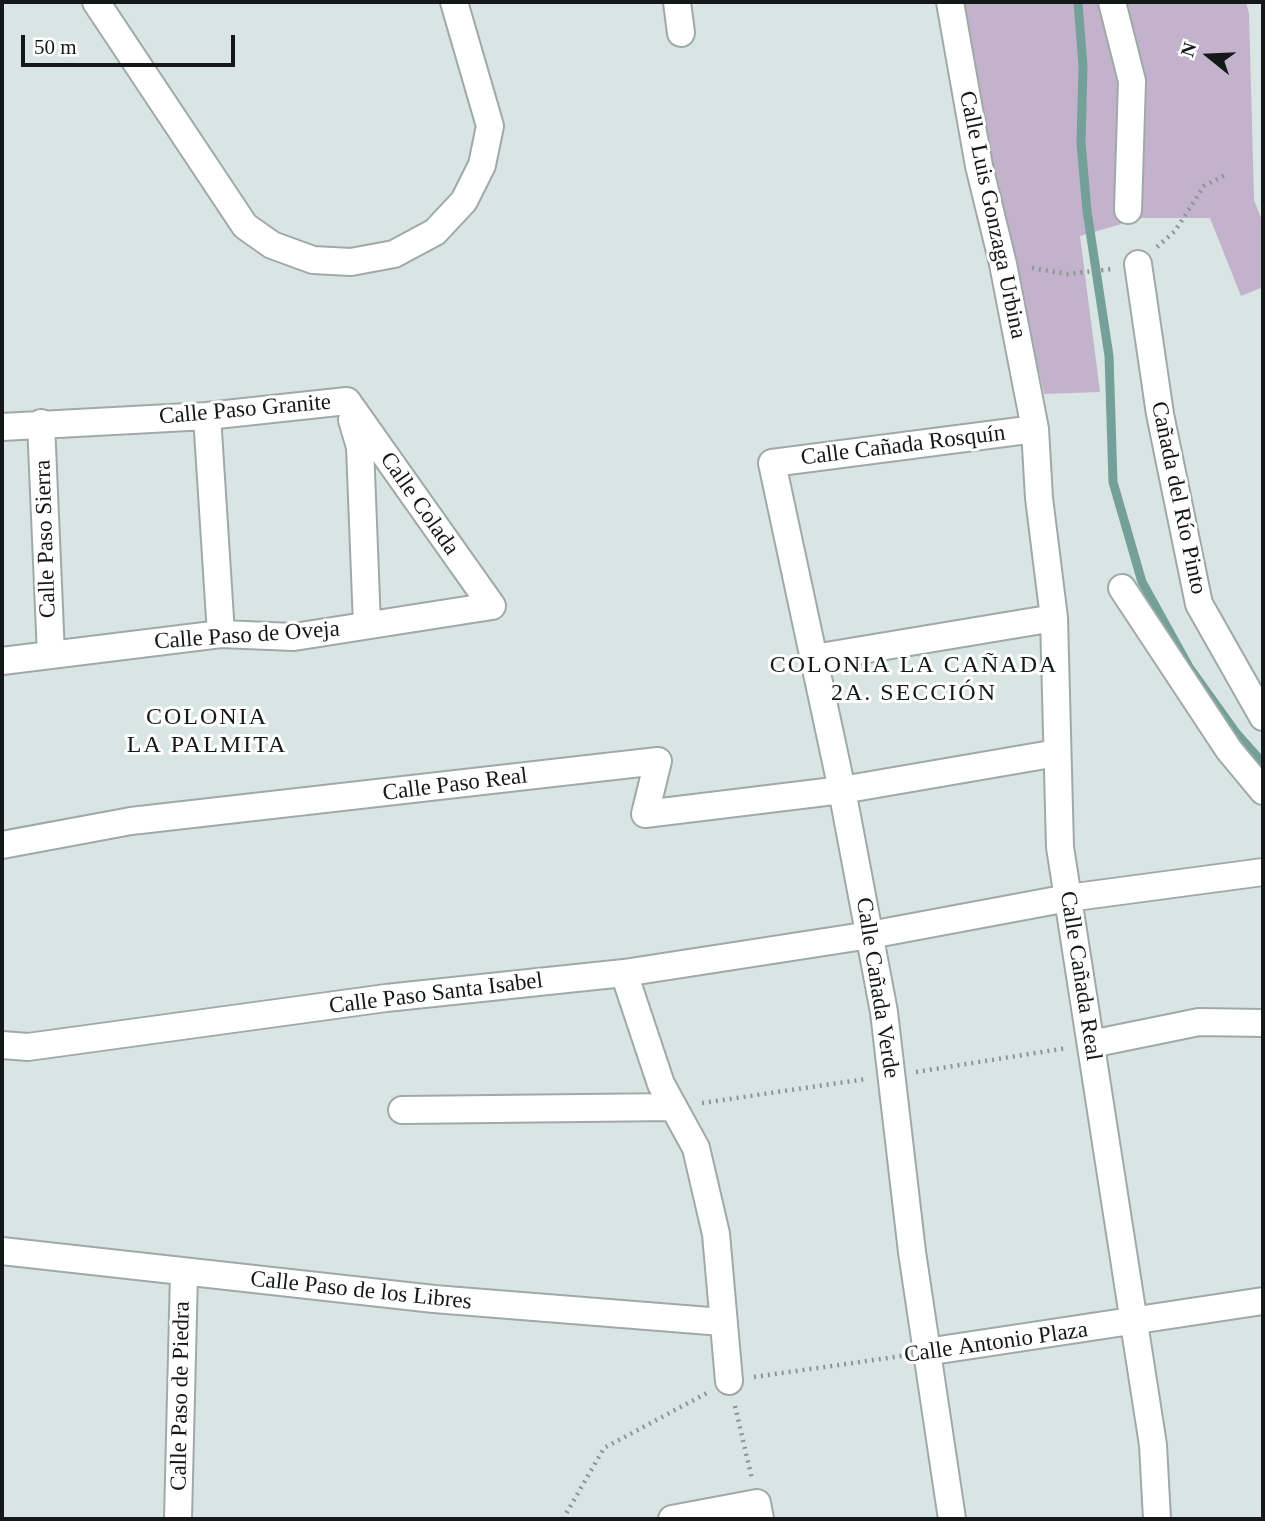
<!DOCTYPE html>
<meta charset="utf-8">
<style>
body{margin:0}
#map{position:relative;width:1265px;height:1521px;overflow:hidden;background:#d9e5e3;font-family:"Times New Roman",serif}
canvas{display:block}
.frame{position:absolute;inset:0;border:4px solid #141818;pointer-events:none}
.north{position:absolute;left:1174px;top:21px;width:70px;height:70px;-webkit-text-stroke:5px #fff;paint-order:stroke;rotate:288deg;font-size:19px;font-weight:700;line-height:28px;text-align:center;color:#141818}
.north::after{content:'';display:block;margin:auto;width:24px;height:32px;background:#141818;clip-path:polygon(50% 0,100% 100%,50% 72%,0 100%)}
.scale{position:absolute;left:21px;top:35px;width:214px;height:32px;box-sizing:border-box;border:4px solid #141818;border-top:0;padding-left:9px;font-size:21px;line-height:24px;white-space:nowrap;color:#141818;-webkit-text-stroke:5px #fff;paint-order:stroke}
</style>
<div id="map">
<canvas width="1265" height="1521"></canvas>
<div class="frame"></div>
<div class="north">N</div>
<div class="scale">50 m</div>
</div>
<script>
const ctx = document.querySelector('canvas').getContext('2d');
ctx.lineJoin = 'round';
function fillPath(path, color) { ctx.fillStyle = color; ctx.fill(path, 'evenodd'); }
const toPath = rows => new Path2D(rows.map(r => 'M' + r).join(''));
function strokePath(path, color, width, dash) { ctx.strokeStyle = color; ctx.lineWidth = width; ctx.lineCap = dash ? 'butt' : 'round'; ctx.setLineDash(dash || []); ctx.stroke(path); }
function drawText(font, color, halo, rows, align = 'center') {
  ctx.font = font + ' "Times New Roman",serif'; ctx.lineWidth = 6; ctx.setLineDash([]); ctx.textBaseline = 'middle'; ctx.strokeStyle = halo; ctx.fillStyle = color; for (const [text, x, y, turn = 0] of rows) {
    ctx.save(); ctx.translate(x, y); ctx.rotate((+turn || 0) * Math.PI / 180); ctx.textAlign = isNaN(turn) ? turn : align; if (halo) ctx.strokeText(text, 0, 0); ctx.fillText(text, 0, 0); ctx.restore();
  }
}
fillPath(toPath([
 [957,2,1246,2,1249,13,1254,200,1263,223,1263,287,1241,296,1210,218,1142,218,1080,236,1100,392,1044,394]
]), '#c2b2cb');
strokePath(toPath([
 [1078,2,1083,67,1081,143,1087,211,1109,356,1113,482,1142,582,1189,667,1237,734,1263,763]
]), '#74a099', 9);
const street = toPath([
 [96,2,245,226,272,245,313,260,351,262,394,254,435,232,464,201,482,165,490,126,454,2],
 [677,2,681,33],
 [950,2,979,166,1003,264,1035,429,1039,498,1054,618,1060,847,1153,1445,1157,1519],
 [1112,2,1132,81,1128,210],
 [1138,264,1160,414,1199,604,1263,717],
 [207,416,221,634],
 [352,420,360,447,367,625],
 [41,423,51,655],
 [2,427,207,416,347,401],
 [1122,588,1229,750,1263,791],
 [814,658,1054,618],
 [2,661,221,634,294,637,492,606,347,401],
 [2,845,131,821,658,761,645,814,842,790,1057,753],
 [624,973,661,1084,696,1148,716,1234,729,1381],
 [1091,1044,1199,1022,1263,1023],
 [2,1045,28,1047,386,998,624,973,870,935,1068,898,1263,872],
 [402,1110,673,1107],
 [2,1251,434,1299,722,1322],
 [926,1352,1263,1301],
 [178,1519,184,1273],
 [672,1519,757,1503,760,1519],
 [952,1519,912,1252,884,1012,842,790,772,463,1035,429]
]);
strokePath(street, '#9faaa8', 30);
strokePath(toPath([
 [1157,247,1175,231,1204,186,1227,174],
 [1032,268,1067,274,1113,269],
 [916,1072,1067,1048],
 [702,1103,866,1079],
 [754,1377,902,1356],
 [735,1406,752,1479],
 [563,1519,604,1448,707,1393]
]), '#8d9694', 4.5, [2, 5]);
strokePath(street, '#fff', 26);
drawText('23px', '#141818', '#fff', [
 ["Calle Luis Gonzaga Urbina",992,215,78],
 ["Calle Paso Granite",245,410,-5],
 ["Calle Cañada Rosquín",903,446,-7],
 ["Cañada del Río Pinto",1178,498,78],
 ["Calle Colada",419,504,55],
 ["Calle Paso Sierra",46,539,-92],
 ["Calle Paso de Oveja",247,636,-4],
 ["Calle Paso Real",455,785,-7],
 ["Calle Cañada Real",1080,976,81],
 ["Calle Cañada Verde",877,988,81],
 ["Calle Paso Santa Isabel",436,994,-7],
 ["Calle Paso de los Libres",361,1291,6],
 ["Calle Antonio Plaza",996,1343,-8],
 ["Calle Paso de Piedra",181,1396,-89]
]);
ctx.letterSpacing = '2px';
drawText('24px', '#141818', '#fff', [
 ["COLONIA LA CAÑADA",914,666],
 ["2A. SECCIÓN",914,694],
 ["COLONIA",207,718],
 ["LA PALMITA",207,746]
]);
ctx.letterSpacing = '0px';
</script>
